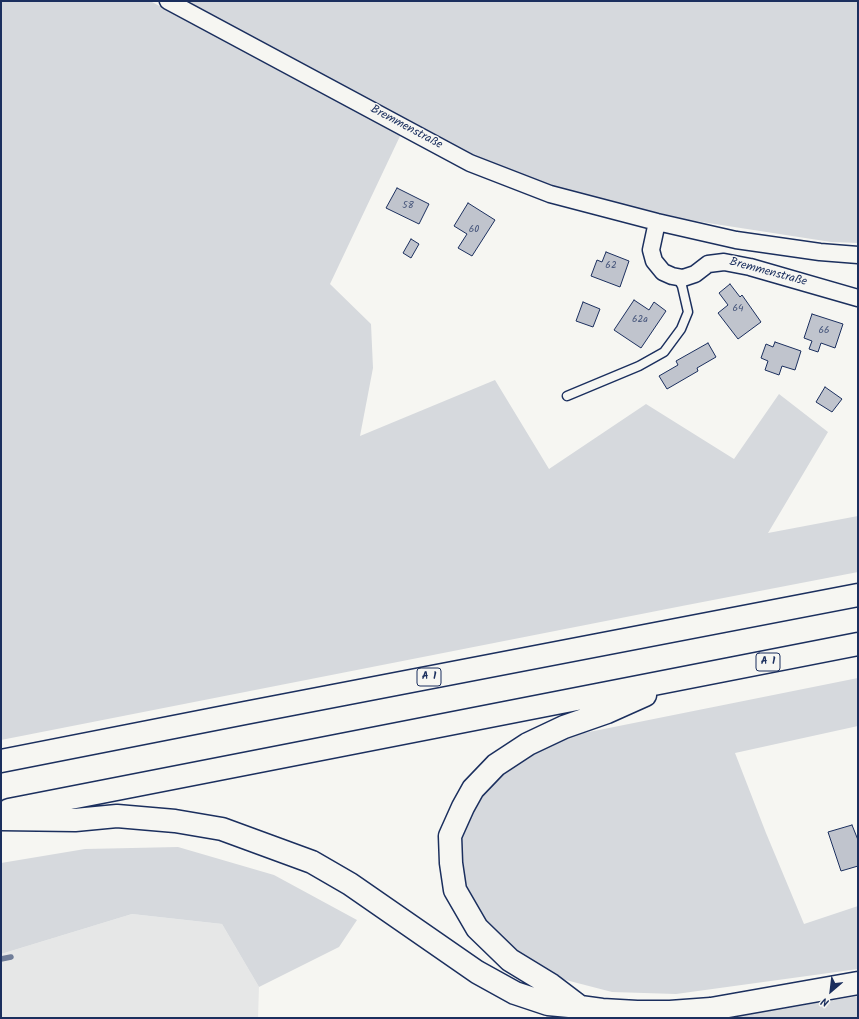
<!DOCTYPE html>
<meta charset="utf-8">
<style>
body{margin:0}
#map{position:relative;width:859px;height:1019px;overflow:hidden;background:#f6f6f2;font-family:Kalam,sans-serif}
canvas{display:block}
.frame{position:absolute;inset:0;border:2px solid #1b2f5e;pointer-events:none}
.north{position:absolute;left:811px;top:971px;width:40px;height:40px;-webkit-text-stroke:3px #f6f6f2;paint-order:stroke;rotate:208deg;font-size:11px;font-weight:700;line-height:16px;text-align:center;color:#1b2f5e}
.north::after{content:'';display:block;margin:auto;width:14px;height:18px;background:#1b2f5e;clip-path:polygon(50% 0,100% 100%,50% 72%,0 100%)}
</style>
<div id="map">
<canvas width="859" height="1019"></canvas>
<div class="frame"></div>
<div class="north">N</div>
</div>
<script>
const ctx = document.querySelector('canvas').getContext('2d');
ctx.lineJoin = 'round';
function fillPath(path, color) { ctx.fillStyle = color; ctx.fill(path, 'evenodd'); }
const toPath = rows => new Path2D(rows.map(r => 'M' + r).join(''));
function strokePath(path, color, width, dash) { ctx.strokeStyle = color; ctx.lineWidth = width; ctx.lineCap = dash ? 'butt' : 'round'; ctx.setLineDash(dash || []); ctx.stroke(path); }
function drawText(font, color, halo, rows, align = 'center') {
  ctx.font = font + ' Kalam,sans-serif'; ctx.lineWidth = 3; ctx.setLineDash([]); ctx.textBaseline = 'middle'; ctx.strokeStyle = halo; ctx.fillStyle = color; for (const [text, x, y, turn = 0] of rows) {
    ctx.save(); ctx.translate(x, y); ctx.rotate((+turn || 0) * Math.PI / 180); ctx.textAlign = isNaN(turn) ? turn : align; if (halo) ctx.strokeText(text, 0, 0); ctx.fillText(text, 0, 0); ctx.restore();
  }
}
fillPath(toPath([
 [132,914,222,924,259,987,258,1018,1,1018,1,954]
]), '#e6e7e7');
fillPath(toPath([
 [1,1,150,1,342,101,401,134,330,284,371,324,373,368,360,436,495,380,549,469,646,404,734,459,779,394,828,432,768,533,858,516,858,572,682,606,1,740],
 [177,1,858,1,858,243,831,242,689,220,556,189,477,157,409,123],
 [858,678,858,726,735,753,766,833,804,924,858,906,858,969,676,994,612,992,558,978,502,943,473,905,459,864,458,832,471,801,509,763,559,738],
 [178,847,274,875,357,920,339,947,259,987,222,924,132,914,1,954,1,863,85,849],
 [858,996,858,1018,725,1018]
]), '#d6d9dd');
strokePath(toPath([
 [1,959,11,957]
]), '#717e99', 5.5);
const building = toPath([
 [397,188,429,204,419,224,386,208,397,188],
 [468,203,495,220,472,256,458,248,467,234,454,226,468,203],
 [411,239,419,244,411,258,403,253,411,239],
 [606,252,629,261,620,287,591,276,597,260,602,262,606,252],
 [730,284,740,297,742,295,761,322,738,339,718,313,728,305,719,293,730,284],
 [634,300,649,310,654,302,666,311,641,348,614,330,634,300],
 [583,302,600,309,593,327,576,321,583,302],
 [812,314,843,324,835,348,821,343,818,352,809,349,812,341,804,338,812,314],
 [775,342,801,351,795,370,782,366,779,375,765,370,768,361,761,358,766,344,773,347,775,342],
 [708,343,716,357,697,368,698,371,667,389,659,376,678,365,676,361,708,343],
 [825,387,842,399,832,412,816,402,825,387],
 [852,825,858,840,858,866,841,871,828,832,852,825]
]);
fillPath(building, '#c0c4cd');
strokePath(building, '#1b2f5e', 1);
const service = toPath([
 [567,396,639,366,664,352,681,329,688,312,682,286,677,277]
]);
const minor = toPath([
 [168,1,470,163,550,194,657,222,736,240,820,252,858,255],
 [657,222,651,250,654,261,663,272,672,276,683,278,695,274,708,264,724,262,750,267,858,298]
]);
const motorway = toPath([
 [1,761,245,713,858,595],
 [9,810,858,644],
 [1,819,75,820,117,816,175,821,222,829,312,862,350,884,477,972,515,993,548,1004,580,1007,602,1010,637,1012,670,1012,711,1009,858,983],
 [580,1007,551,985,510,960,477,928,455,890,451,863,450,836,463,807,473,789,496,765,528,744,564,727,607,712,645,695]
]);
strokePath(service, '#1b2f5e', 11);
strokePath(minor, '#1b2f5e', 19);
strokePath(motorway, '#1b2f5e', 25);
strokePath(service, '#f6f6f2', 8);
strokePath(minor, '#f6f6f2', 16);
strokePath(motorway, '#f6f6f2', 22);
drawText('10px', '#44547a', null, [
 ["58",408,206],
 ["60",474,230],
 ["62",611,266],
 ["64",738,309],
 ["62a",640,320],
 ["66",824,331]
]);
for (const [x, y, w] of [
 [768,662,24],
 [429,677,24]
]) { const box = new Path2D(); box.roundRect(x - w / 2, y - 9, w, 18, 3); ctx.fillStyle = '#f6f6f2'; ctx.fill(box); strokePath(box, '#1b2f5e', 1); }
drawText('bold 11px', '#1b2f5e', null, [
 ["A 1",768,662],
 ["A 1",429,677]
]);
drawText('12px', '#1b2f5e', '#f6f6f2', [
 ["Bremmenstraße",406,128,28],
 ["Bremmenstraße",768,273,15]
]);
</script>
